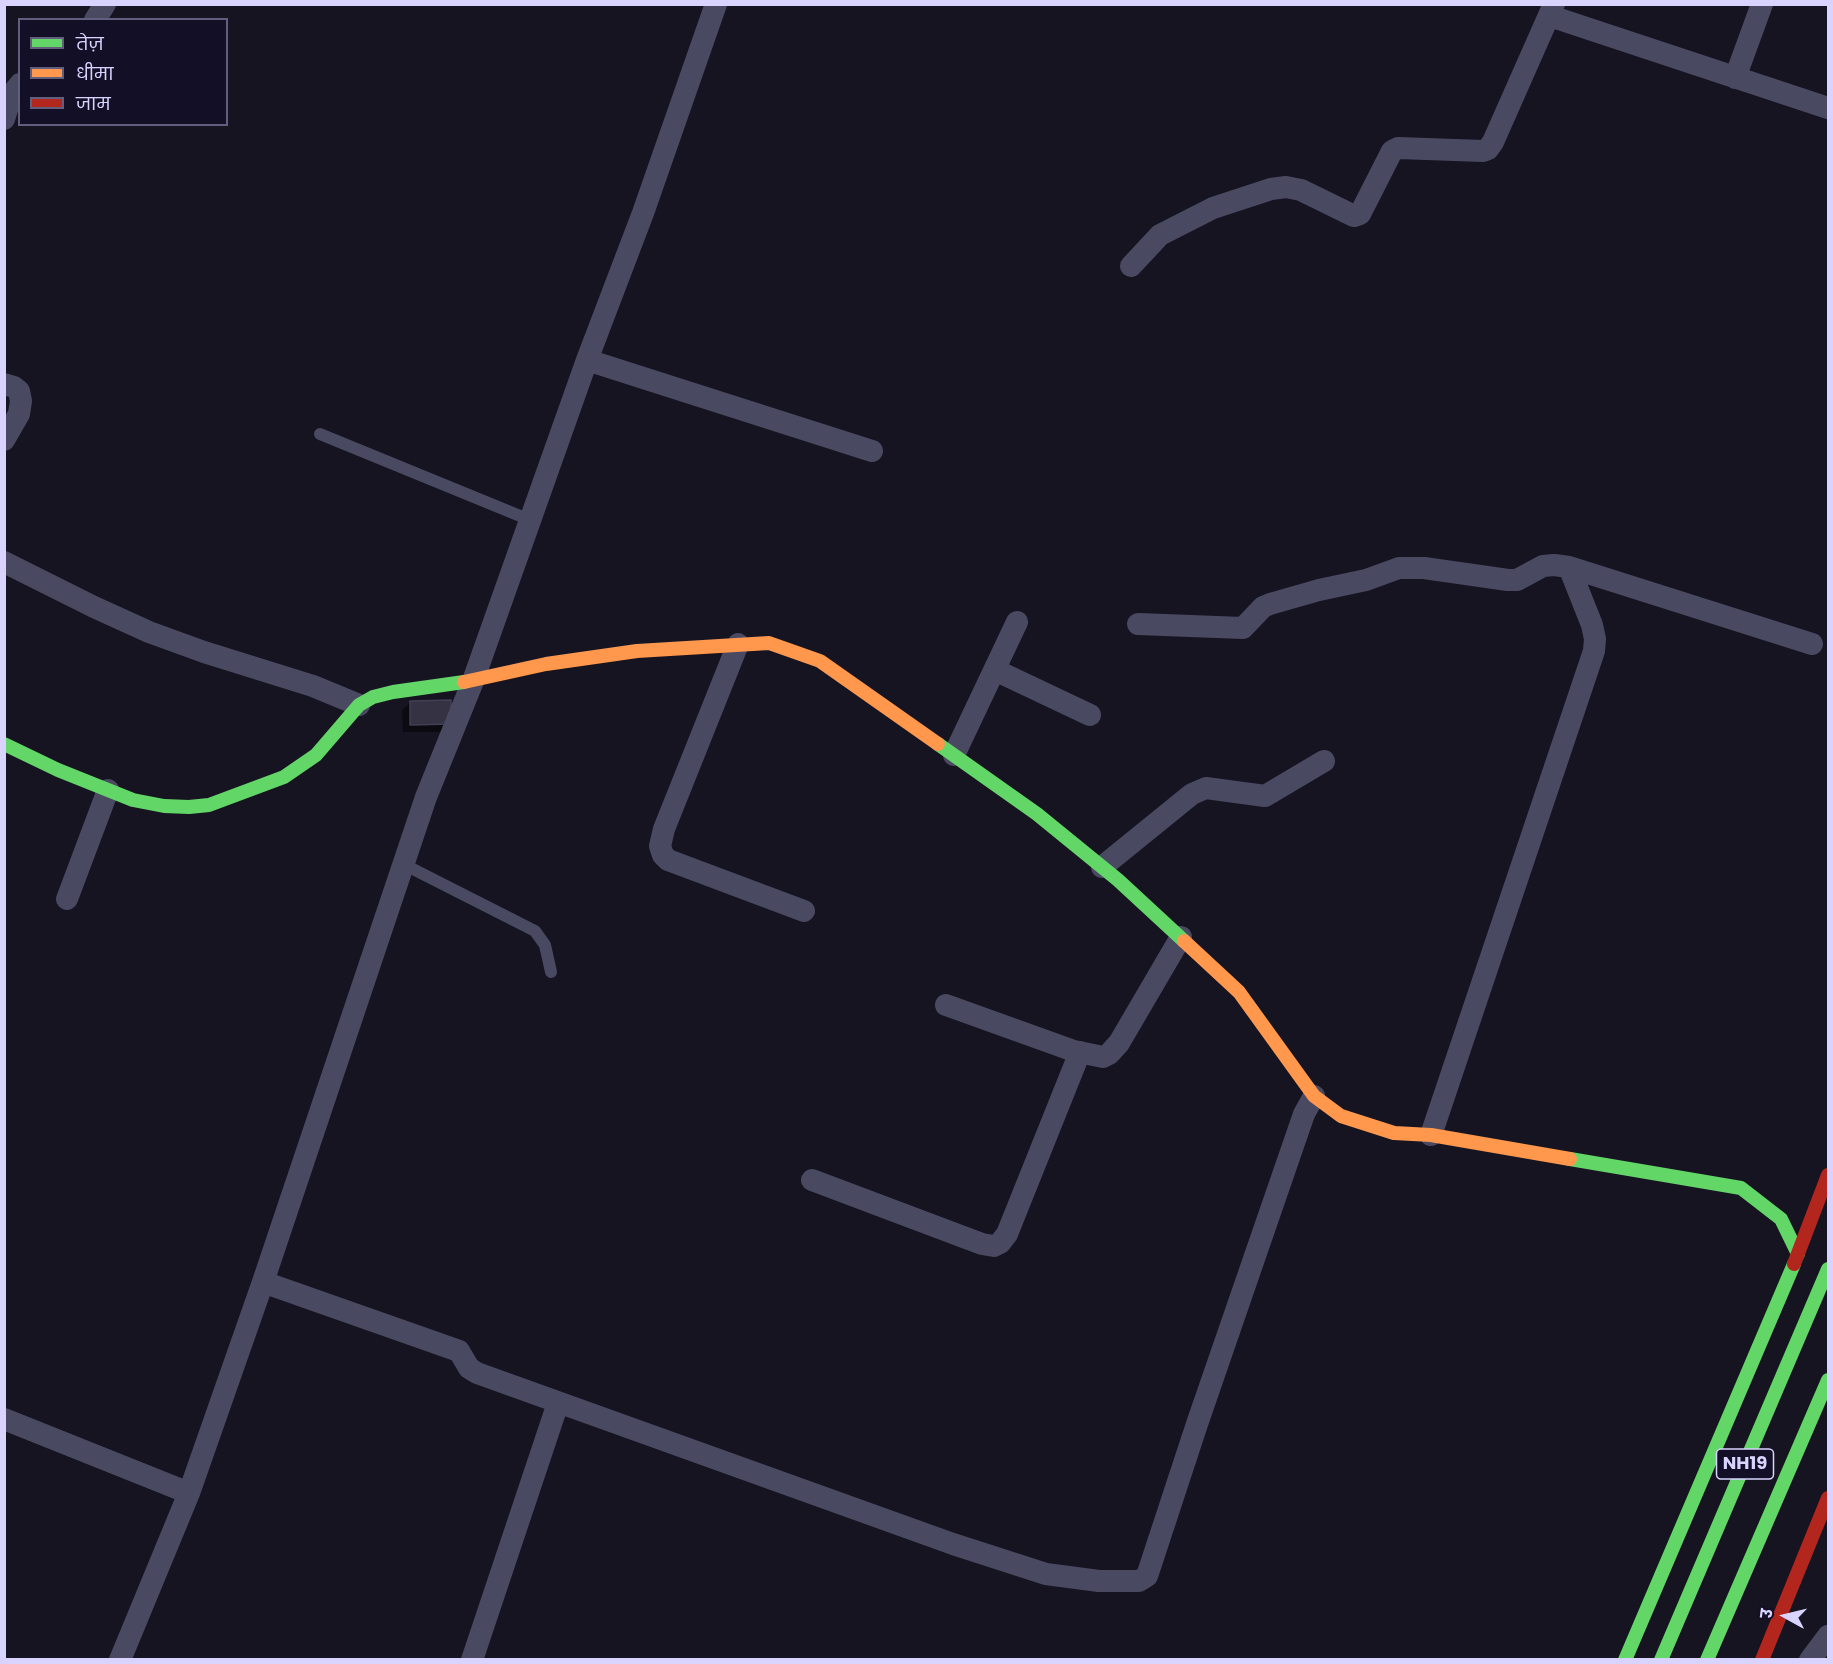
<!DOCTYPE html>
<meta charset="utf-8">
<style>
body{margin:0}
#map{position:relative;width:1833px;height:1664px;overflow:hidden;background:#161421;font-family:Poppins,"Noto Sans Devanagari",sans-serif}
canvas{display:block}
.frame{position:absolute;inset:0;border:6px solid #d9d4ff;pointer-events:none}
.legend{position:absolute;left:18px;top:18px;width:210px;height:108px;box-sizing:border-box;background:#130f26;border:2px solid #625e7d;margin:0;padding:8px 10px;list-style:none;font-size:18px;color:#d9d4ff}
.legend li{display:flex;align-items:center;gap:12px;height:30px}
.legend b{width:30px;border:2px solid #625e7d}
.north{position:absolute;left:1755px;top:1586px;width:60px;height:60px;-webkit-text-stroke:4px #130f26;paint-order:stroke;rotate:278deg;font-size:16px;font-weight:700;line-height:24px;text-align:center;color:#d9d4ff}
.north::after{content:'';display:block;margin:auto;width:21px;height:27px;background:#d9d4ff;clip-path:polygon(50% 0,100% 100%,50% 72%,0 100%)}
</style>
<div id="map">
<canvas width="1833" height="1664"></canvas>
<div class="frame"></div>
<ul class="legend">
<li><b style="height:8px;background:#63d668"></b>तेज़</li>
<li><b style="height:8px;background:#ff974d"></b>धीमा</li>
<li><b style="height:8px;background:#b3261e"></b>जाम</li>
</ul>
<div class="north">उ</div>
</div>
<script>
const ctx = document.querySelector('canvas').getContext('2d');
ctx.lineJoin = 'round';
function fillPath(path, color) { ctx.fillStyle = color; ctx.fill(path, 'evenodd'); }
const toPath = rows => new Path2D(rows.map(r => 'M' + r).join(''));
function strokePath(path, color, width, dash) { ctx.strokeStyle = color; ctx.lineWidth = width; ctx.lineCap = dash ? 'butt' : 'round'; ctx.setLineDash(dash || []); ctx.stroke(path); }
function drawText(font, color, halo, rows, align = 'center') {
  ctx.font = font + ' Poppins,sans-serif'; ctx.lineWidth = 4.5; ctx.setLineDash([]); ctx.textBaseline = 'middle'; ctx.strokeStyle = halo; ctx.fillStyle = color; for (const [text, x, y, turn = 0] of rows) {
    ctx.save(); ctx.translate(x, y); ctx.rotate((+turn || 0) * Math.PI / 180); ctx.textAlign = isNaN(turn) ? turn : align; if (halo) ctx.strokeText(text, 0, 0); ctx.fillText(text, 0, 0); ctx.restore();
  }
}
fillPath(toPath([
 [449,702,442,732,403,732,402,710,410,703]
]), '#0007');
const building = toPath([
 [451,700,451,724,410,725,410,701,451,700]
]);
fillPath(building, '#343243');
strokePath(building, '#433f54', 1.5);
strokePath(toPath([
 [320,434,530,520],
 [403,864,535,931,545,945,551,972]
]), '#4a4962', 12);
strokePath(toPath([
 [1550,16,1828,108],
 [95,20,105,4],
 [1735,78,1762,4],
 [4,119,12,94,20,84],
 [1131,266,1160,235,1213,208,1271,189,1286,187,1301,190,1354,216,1360,214,1392,151,1398,148,1483,151,1488,149,1493,142,1554,4],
 [587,360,872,451],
 [4,384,14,387,19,391,21,401,19,414,4,440],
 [4,562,94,607,149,632,204,652,313,686,359,705],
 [1138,624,1243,628,1263,607,1270,604,1319,590,1366,580,1399,568,1424,568,1508,580,1517,580,1543,566,1554,565,1569,567,1812,644],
 [738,644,664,829,660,846,663,855,668,860,804,911],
 [995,670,1090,715],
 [954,755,1017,622],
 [1102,867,1192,794,1206,788,1265,796,1324,761],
 [67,899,108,790],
 [946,1005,1074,1051,1103,1057,1109,1054,1119,1043,1181,937],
 [1431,1135,1594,651,1595,639,1592,625,1569,567],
 [812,1180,982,1244,994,1246,1000,1243,1007,1234,1080,1052],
 [263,1282,459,1351,469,1368,477,1373,953,1544,1046,1574,1099,1581,1139,1581,1147,1576,1197,1424,1304,1114,1314,1096],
 [4,1419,189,1493],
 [120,1660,189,1493,263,1282,426,797,473,681,587,360,643,213,716,4],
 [472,1660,558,1403],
 [1810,1660,1828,1636]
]), '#4a4962', 22);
strokePath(toPath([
 [4,744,58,770,133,800,164,806,189,807,209,805,284,777,316,755,359,705,373,697,393,692,464,682],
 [938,744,1037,814,1118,880,1184,941],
 [1570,1159,1741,1188,1781,1219,1798,1254],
 [1625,1660,1794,1264],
 [1661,1660,1828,1269],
 [1707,1660,1828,1380]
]), '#63d668', 14);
strokePath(toPath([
 [464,682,546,664,637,651,769,643,820,661,938,744],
 [1184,941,1239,992,1314,1096,1341,1116,1394,1133,1431,1135,1570,1159]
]), '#ff974d', 14);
strokePath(toPath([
 [1794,1264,1828,1175],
 [1762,1660,1828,1498]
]), '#b3261e', 14);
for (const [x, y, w] of [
 [1745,1464,57]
]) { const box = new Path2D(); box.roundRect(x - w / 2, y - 15, w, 30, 4.5); ctx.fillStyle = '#130f26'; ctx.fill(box); strokePath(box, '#d9d4ff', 1.5); }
drawText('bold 18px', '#d9d4ff', null, [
 ["NH19",1745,1464]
]);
</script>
